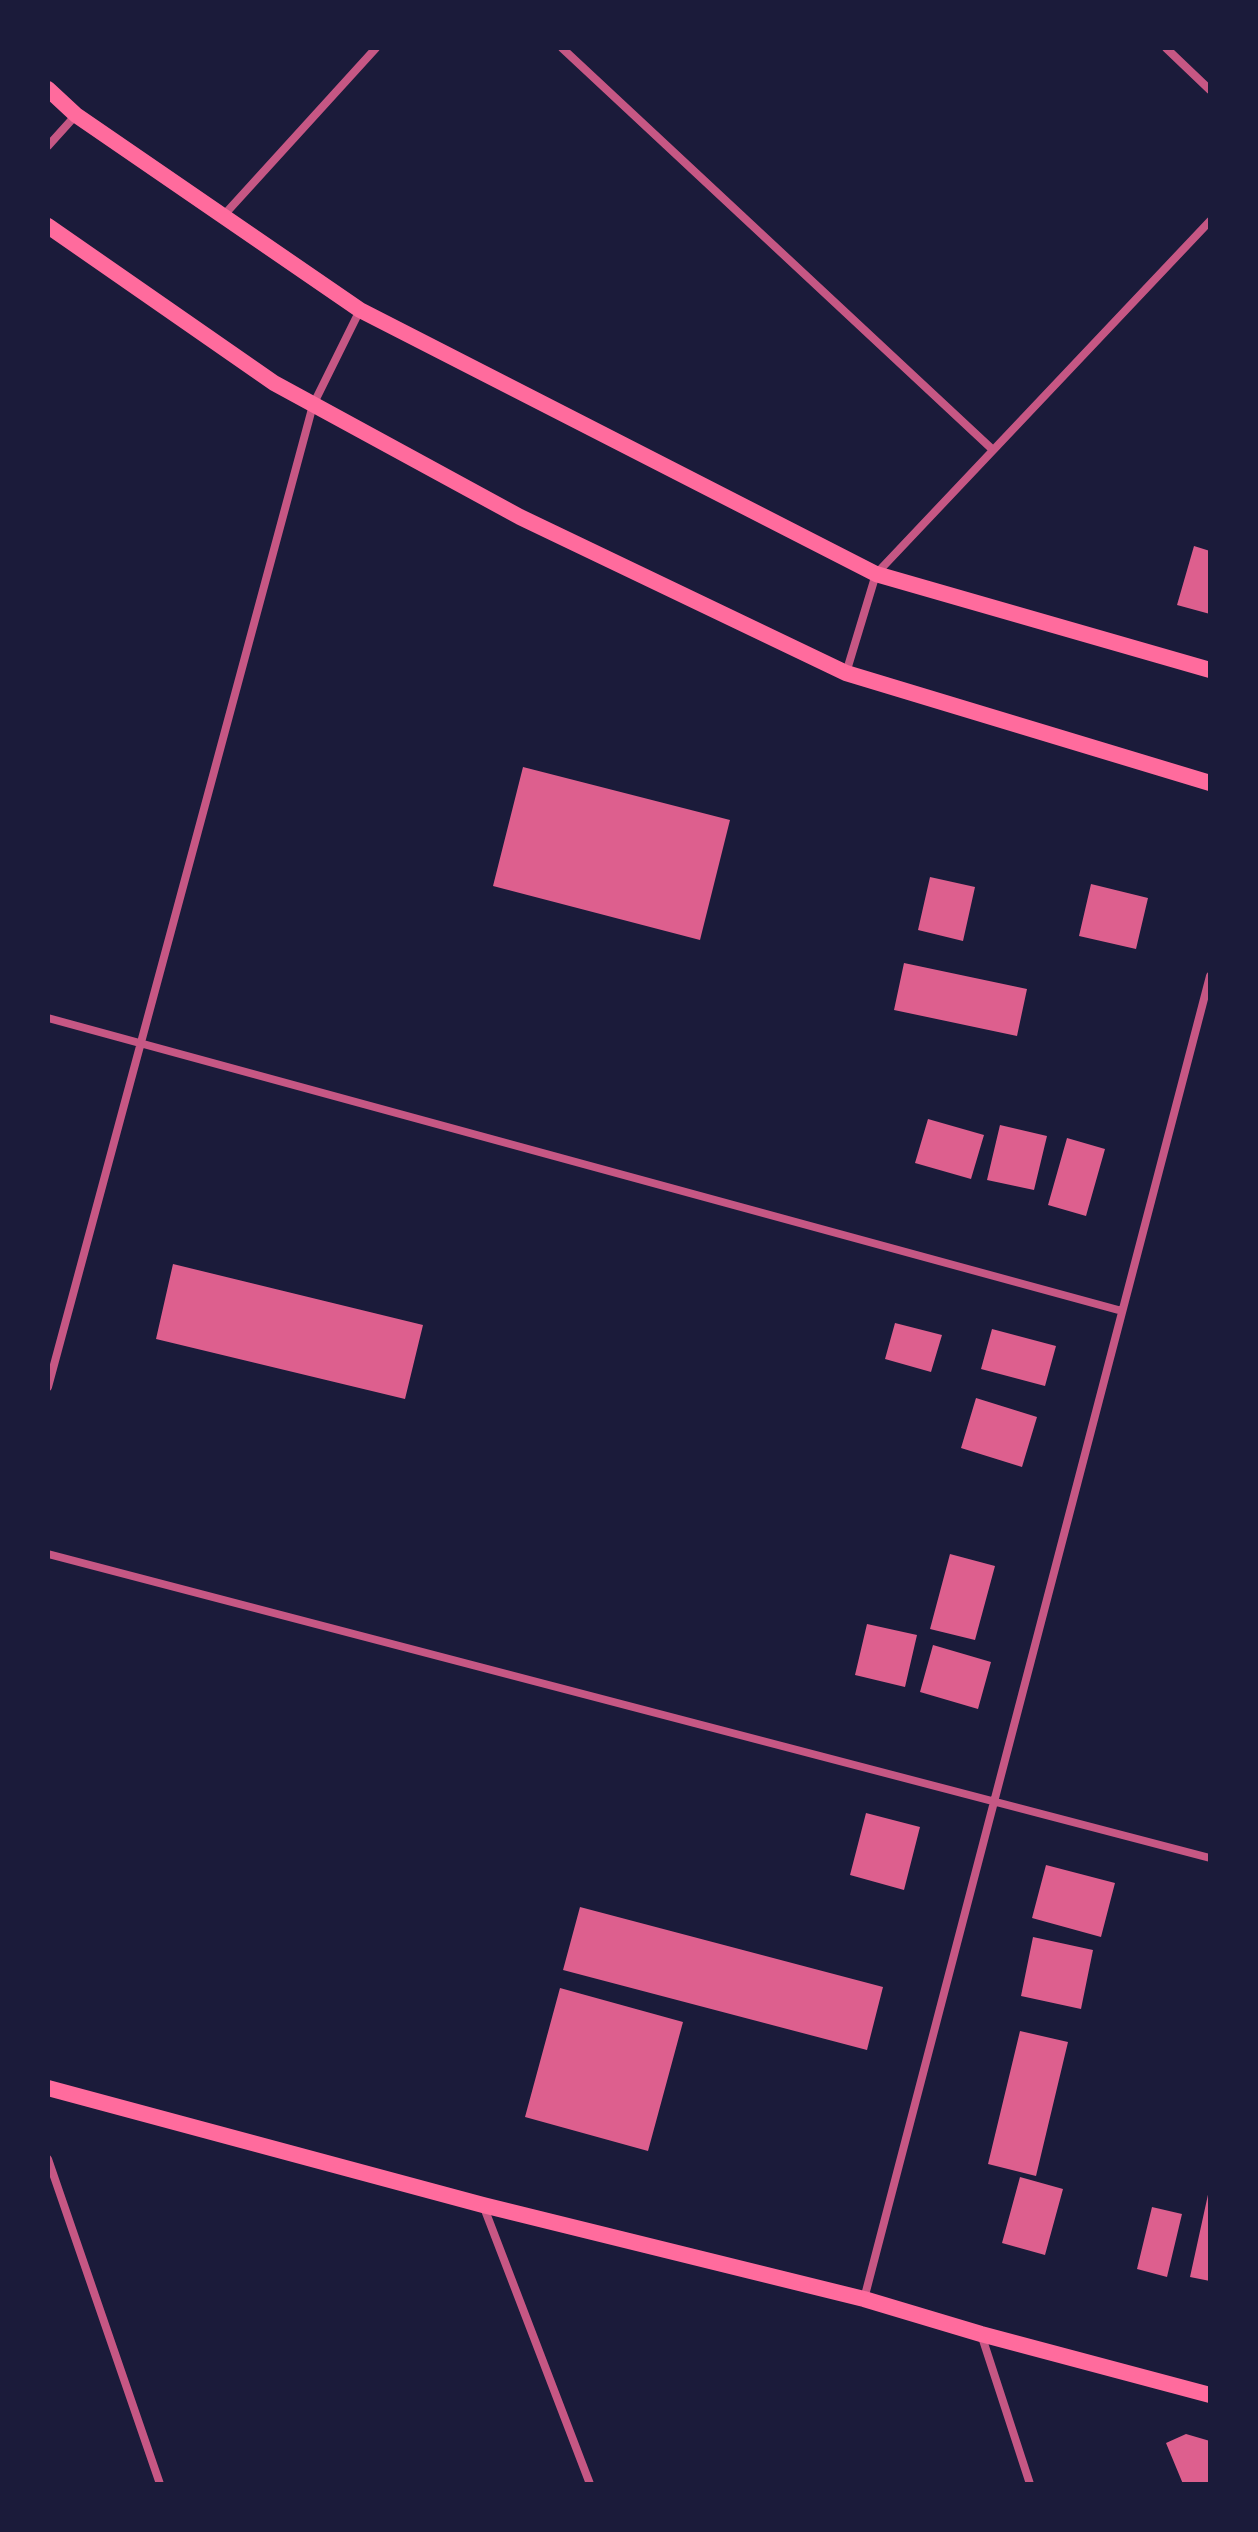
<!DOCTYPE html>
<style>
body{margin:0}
#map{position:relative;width:1258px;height:2532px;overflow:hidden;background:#1b1b3a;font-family:"Titillium Web",sans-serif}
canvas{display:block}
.frame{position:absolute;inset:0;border:50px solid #1b1b3a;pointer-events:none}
</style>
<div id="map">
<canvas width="1258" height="2532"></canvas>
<div class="frame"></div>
</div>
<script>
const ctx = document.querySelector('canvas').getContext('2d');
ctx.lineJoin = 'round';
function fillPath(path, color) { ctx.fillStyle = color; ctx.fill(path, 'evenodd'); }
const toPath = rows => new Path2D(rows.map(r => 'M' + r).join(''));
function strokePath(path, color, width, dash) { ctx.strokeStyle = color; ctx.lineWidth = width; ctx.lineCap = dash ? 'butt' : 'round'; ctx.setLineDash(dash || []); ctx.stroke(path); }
fillPath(toPath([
 [1194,546,1210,551,1210,614,1177,605],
 [523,767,730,820,700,940,493,886],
 [930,877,975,887,963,941,918,930],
 [1091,884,1148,898,1136,949,1079,936],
 [904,963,1027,989,1017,1036,894,1010],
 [928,1119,984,1135,971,1179,915,1163],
 [1000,1125,1047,1136,1034,1190,987,1180],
 [1067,1138,1105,1149,1086,1216,1048,1205],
 [173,1264,423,1325,405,1399,156,1339],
 [895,1323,942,1335,931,1372,885,1359],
 [992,1329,1056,1346,1045,1386,981,1369],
 [976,1398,1037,1417,1022,1467,961,1448],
 [950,1554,995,1566,975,1640,930,1629],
 [867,1624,917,1635,905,1687,855,1675],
 [933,1645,991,1662,978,1709,920,1692],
 [866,1813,920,1827,904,1890,850,1875],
 [1046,1865,1115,1883,1101,1937,1032,1918],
 [580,1907,883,1987,867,2050,563,1970],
 [1033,1937,1093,1950,1081,2009,1021,1996],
 [560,1988,683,2022,648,2151,525,2117],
 [1020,2031,1068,2042,1036,2176,988,2164],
 [1020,2177,1063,2189,1045,2255,1002,2243],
 [1209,2190,1210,2190,1210,2281,1190,2277],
 [1152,2207,1182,2214,1167,2277,1137,2269],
 [1186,2434,1210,2441,1210,2484,1183,2484,1166,2443]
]), '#dd5f8e');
strokePath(toPath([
 [562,48,993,450],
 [1166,48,1210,90],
 [48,146,76,115],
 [224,215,376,48],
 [846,673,876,574,1210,221],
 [48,1018,1122,1311],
 [48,1387,313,405,360,310],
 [48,1554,1210,1858],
 [48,2159,160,2484],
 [483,2205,590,2484],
 [864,2299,1210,976],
 [981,2334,1030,2484]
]), '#c65784', 8);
strokePath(toPath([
 [48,89,76,115,360,310,876,574,1210,670],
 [48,226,274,383,520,517,846,673,1210,783],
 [48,2088,483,2205,864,2299,981,2334,1210,2395]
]), '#ff6b9d', 16);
</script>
